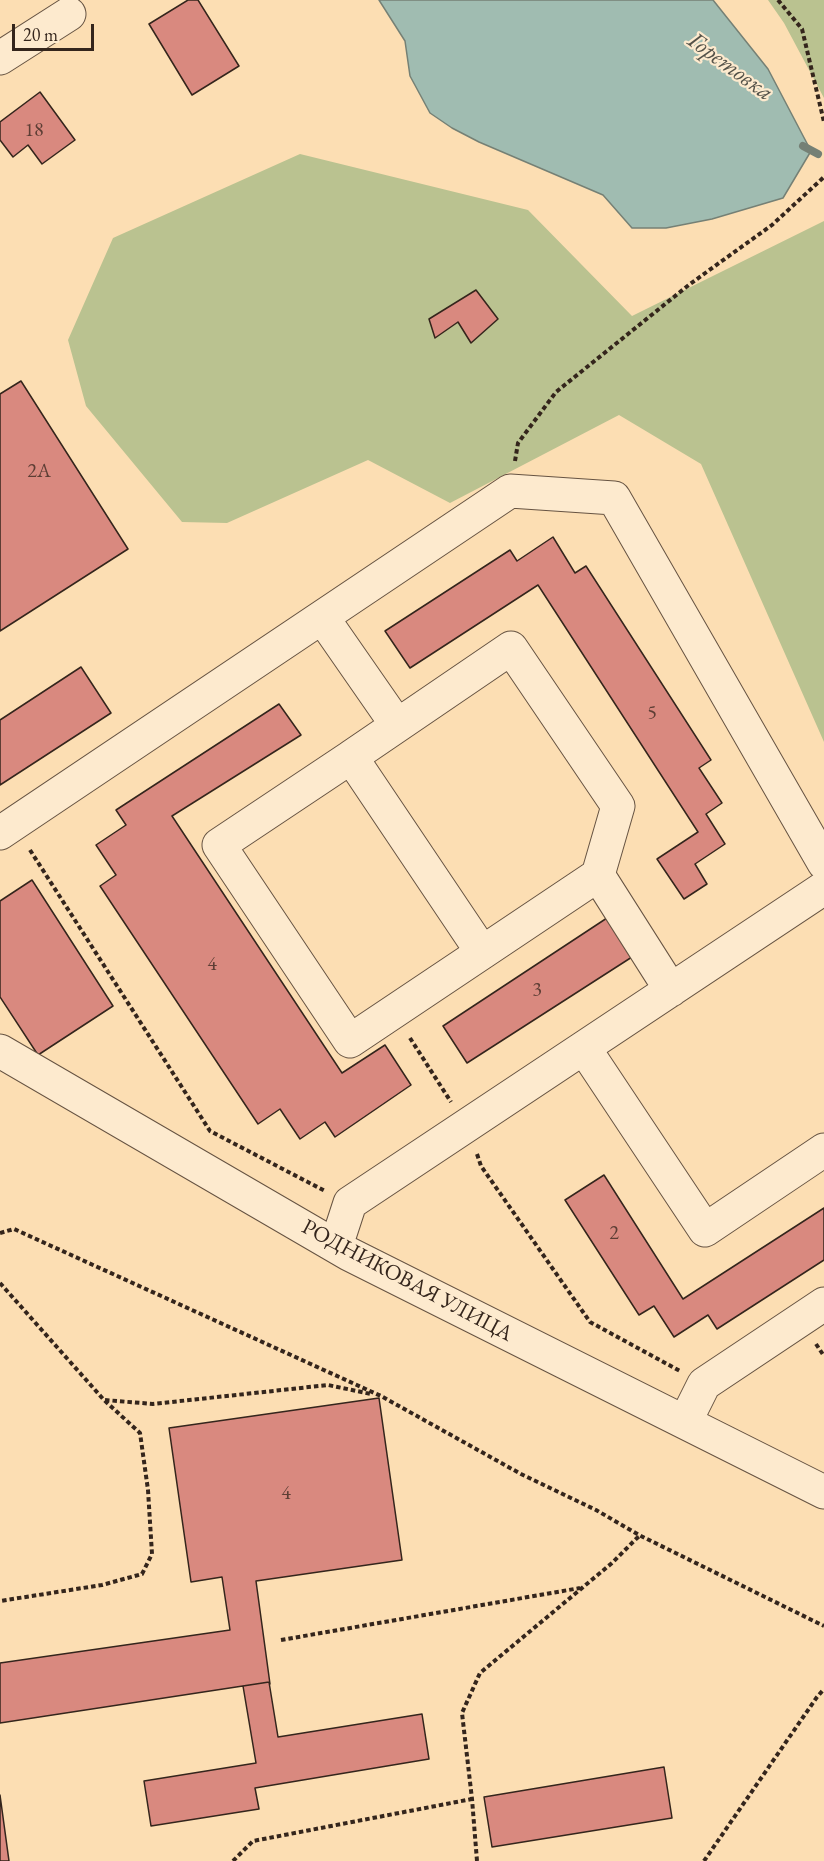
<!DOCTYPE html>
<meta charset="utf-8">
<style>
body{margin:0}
#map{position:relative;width:824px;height:1861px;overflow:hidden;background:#fcdeb3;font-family:"EB Garamond",serif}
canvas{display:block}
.scale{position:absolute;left:12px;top:24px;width:82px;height:27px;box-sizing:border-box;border:3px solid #34251c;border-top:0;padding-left:8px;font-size:18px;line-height:21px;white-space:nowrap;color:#34251c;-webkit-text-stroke:4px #fdeace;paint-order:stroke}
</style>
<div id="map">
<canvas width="824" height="1861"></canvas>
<div class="scale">20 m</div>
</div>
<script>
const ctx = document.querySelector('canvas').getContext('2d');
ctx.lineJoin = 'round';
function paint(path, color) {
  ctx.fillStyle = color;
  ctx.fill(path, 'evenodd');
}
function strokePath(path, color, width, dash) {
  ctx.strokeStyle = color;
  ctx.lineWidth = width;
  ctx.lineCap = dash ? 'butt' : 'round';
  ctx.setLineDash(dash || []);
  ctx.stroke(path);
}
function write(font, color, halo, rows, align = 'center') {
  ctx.font = font + ' "EB Garamond",serif';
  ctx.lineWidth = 4.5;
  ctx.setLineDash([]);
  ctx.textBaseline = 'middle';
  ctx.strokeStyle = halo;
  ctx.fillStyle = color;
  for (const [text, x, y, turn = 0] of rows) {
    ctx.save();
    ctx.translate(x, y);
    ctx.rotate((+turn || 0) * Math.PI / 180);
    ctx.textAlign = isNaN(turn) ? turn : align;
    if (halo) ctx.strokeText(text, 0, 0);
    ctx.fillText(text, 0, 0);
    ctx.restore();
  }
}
paint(new Path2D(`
 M768 0H824V98L784 23Z
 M300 154 528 210 632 316 824 221V742L701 464 619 415 450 503 368 460 227 523 182 522 86 406 68 340 113 238Z`), '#bac290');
const water = new Path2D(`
 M379 0H713L768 69 811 151 783 198 712 219 666 228H632L603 195 479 142 452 128 430 113 410 76 405 41Z`);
paint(water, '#a0bcb1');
strokePath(water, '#758075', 1.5);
strokePath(new Path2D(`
 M803 146 818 154`), '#758075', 8);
const building = new Path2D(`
 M188 0H198L239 66 192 95 149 24Z
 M40 92 75 140 42 164 28 145 13 157 0 140V122Z
 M476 290 498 319 471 343 458 322 435 338 429 319Z
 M21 381 128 549 0 631V394Z
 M553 537 575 573 586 566 711 760 699 768 722 803 706 814 725 844 695 864 707 884 684 899 657 859 698 832 538 585 410 668 385 631 510 550 517 561Z
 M81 667 111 713 0 785V720Z
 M279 704 301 735 172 816 342 1073 385 1045 411 1085 335 1137 325 1122 300 1139 280 1109 258 1124 100 886 116 875 96 845 126 825 116 810Z
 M32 880 113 1006 38 1055 0 997V901Z
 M607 918 632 957 467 1063 443 1026Z
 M604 1175 683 1299 824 1208V1260L717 1329 708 1315 674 1337 654 1306 639 1315 565 1200Z
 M379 1398 402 1560 256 1581 270 1684 269 1682 0 1723V1663L230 1630 222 1577 191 1582 169 1428Z
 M269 1682 278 1737 422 1714 429 1759 255 1788 259 1809 151 1826 144 1781 256 1763 243 1686Z
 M664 1767 672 1818 492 1847 484 1797Z
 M0 1795 9 1861H0Z`);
paint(building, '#d9897f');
strokePath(building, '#34251c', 1.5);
const minor = new Path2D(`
 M0 58 69 14
 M322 617 397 725
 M351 757 219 845 350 1041 598 875 618 806 511 648 351 757 482 952
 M0 833 510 491 614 498 824 863
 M598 875 671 990
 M584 1048 705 1230 824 1150
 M0 1051 349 1254 824 1492
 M336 1246 350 1203 824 888
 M685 1422 704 1384 824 1304`);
strokePath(minor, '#665342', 35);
strokePath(new Path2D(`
 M778 0 802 29 824 122
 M515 461 518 443 556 392 690 284 772 225 824 177
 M30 850 210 1131 325 1191
 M410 1038 451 1102
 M477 1154 481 1166 590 1322 680 1371
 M0 1233 14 1229 381 1396 521 1474 596 1510 641 1536 824 1626
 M0 1283 104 1400 140 1433 148 1490 152 1554 142 1574 102 1585 0 1601
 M816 1344 824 1356
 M105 1400 153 1404 328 1385 371 1394
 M281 1640 580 1588
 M233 1861 253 1841 472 1799
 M477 1861 472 1799 462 1713 480 1673 612 1563 637 1538 641 1536
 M704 1861 817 1697 824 1689`), '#34251c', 4, [4.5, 3]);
strokePath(minor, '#fdeace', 33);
write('20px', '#5d3e35', null, [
 ["18",34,131],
 ["2А",39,472],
 ["5",652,714],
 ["4",212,965],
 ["3",537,991],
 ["2",614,1234],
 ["4",286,1494]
]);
write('22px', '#34251c', '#fdeace', [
 ["РОДНИКОВАЯ УЛИЦА",407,1281,28]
]);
write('italic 24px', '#545249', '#fdeace', [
 ["Горетовка",730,67,36]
]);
</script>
